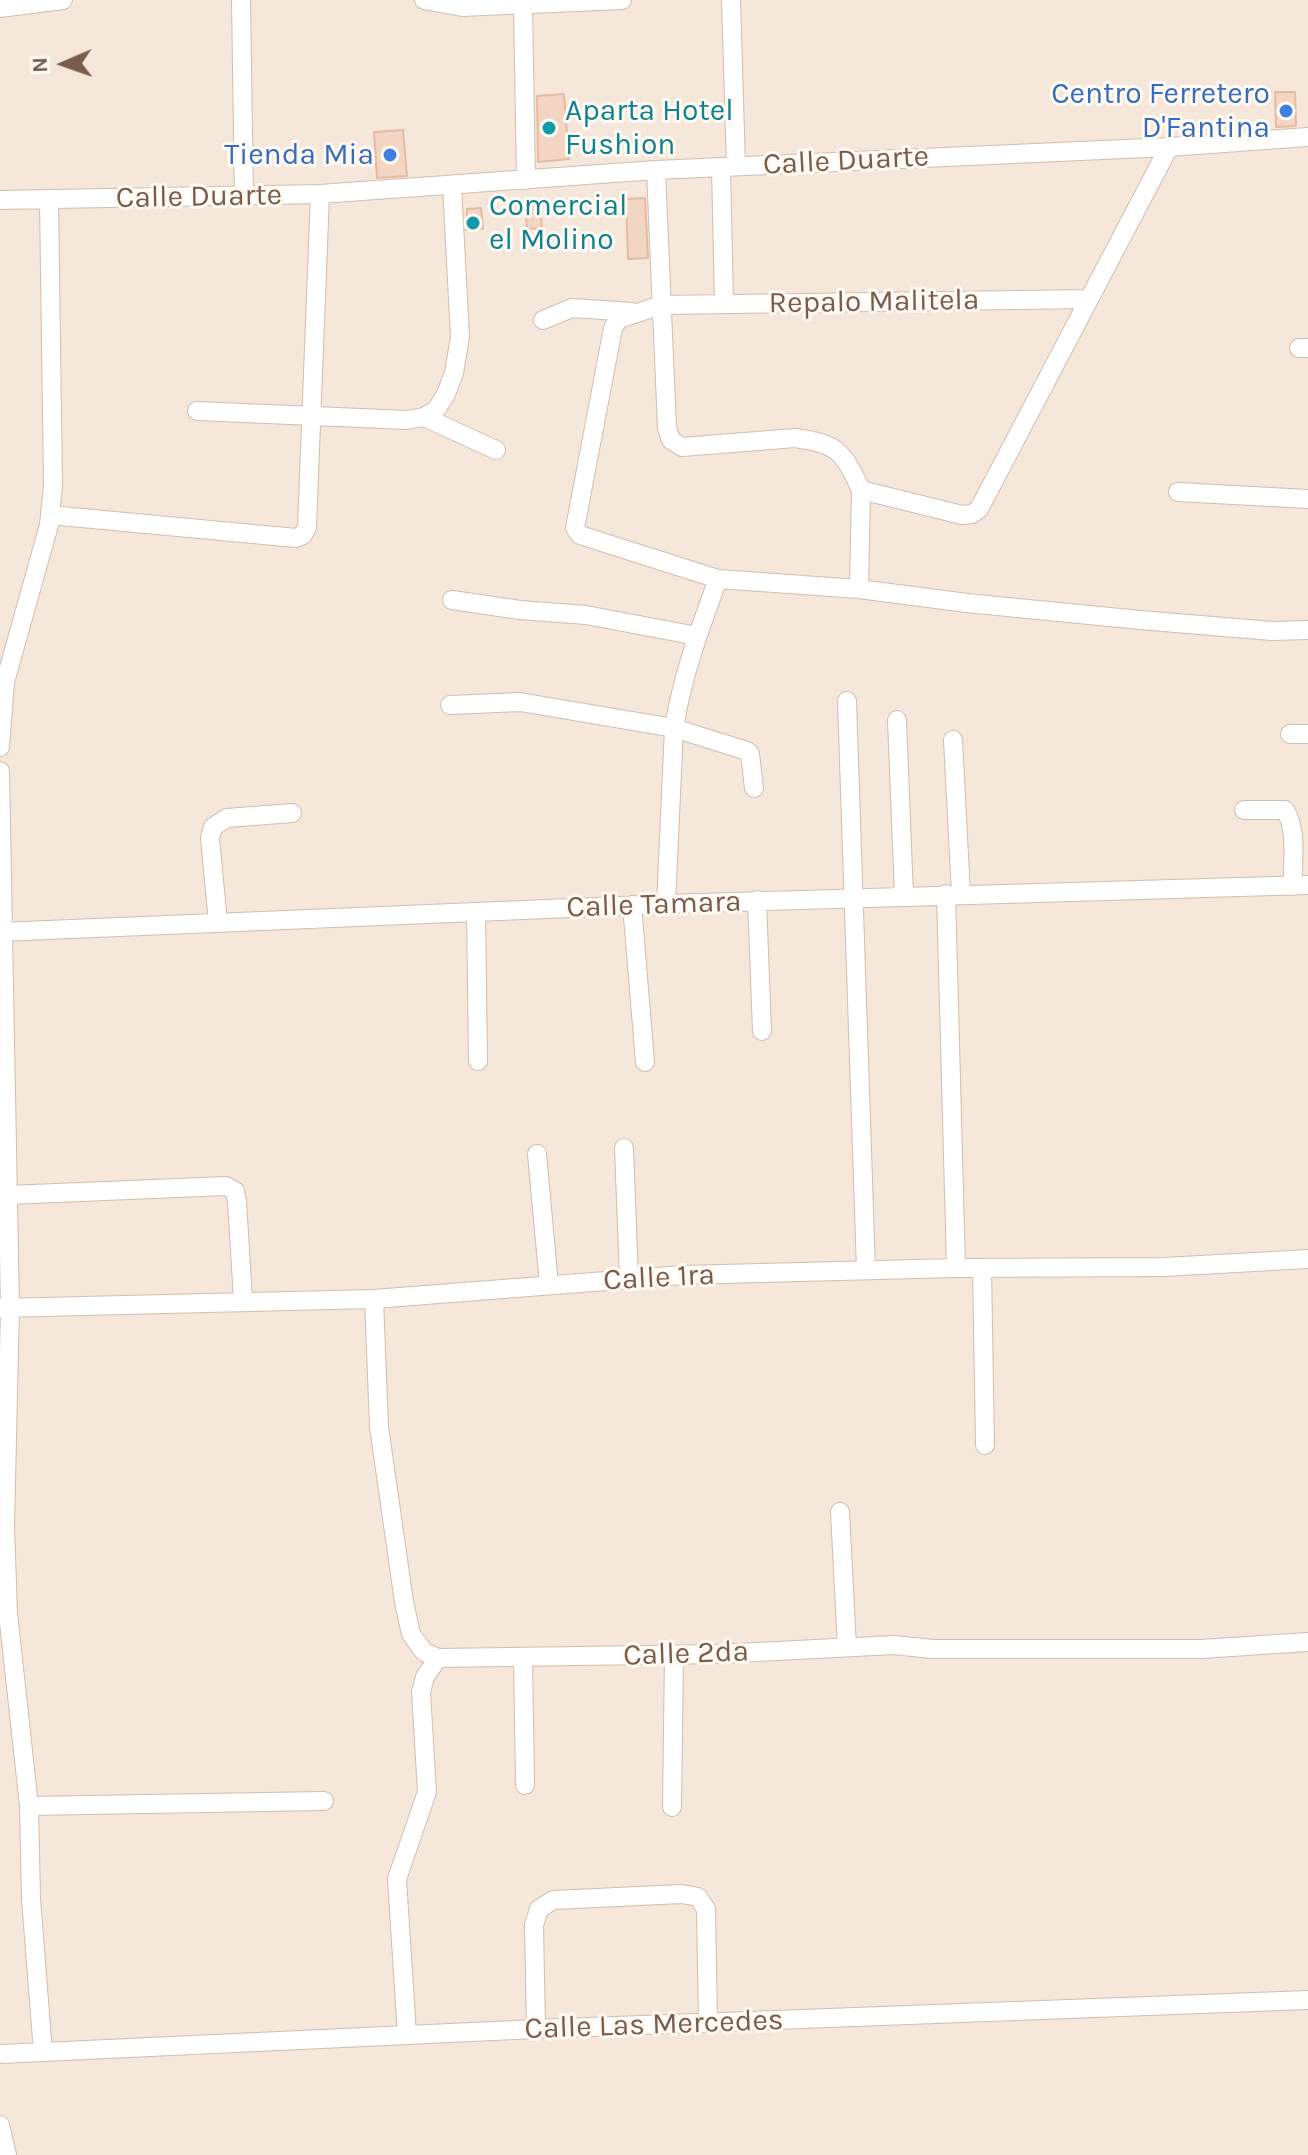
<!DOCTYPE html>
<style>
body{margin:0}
#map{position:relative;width:1308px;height:2155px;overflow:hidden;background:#fdf6ec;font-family:Karla,sans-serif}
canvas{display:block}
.north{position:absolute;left:24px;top:24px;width:80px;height:80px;-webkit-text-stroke:6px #fffaf3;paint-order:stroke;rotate:268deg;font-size:22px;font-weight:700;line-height:32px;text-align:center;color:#7a5c4d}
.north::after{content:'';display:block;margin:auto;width:28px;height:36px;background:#7a5c4d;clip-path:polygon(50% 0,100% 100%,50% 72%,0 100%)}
</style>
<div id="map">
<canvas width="1308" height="2155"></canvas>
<div class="north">N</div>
</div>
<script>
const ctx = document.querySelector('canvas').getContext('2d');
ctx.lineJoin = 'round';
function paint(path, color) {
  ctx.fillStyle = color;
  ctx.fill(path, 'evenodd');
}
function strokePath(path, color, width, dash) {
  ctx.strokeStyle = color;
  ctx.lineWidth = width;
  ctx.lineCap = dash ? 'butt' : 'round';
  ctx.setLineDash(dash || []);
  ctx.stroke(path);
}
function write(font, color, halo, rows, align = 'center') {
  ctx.font = font + ' Karla,sans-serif';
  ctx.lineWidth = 6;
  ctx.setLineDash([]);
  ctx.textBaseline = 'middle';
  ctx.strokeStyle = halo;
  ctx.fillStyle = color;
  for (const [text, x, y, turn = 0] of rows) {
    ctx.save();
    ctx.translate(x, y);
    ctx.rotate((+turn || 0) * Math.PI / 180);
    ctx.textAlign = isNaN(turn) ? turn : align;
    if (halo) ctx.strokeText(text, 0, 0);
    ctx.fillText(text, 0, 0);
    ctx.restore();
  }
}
paint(new Path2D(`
 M0 0H1308V2155H0Z`), '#f5e8da');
const building = new Path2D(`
 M1275 92H1295L1296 126 1276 127Z
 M564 94 569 159 538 162 537 96Z
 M403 130 407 176 377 178 374 132Z
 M645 198 648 258 628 259 626 199Z
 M540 202 542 228 527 229 525 204Z
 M481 208 483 229 466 230 467 209Z`);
paint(building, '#f3d5c3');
strokePath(building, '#e6bba3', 2);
const minor = new Path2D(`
 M241 0 244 197
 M424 0 462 7 622 0
 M731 0 736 166
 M523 6 526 180
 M0 8 63 0
 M721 167 724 304
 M656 170 667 428 671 440 682 447 795 438C838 444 843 451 861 490L962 515 972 514 979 509 1169 147
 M0 200 320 194 656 170 1169 147 1308 137
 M1088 299 661 305 619 319 613 328 575 528 580 535 718 579 859 589 967 603 1140 620 1272 631 1308 630
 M543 320 572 308 632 312
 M1299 348H1308
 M197 411 407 420 424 417 436 410 446 394 454 373 460 337 452 186
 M424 417 496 450
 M1178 492 1308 499
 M50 515 296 538 303 535 307 527 320 194
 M859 589 861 490
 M452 600 520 610 586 615 697 636
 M847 701 866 1270
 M450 705 520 702 674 728 747 751 750 754 754 788
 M897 720 904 896
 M1290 734H1308
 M953 740 961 894
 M0 747 5 682 49 525 53 485 49 199
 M0 771 10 1308 5 1525 8 1613 29 1806 31 1899 43 2052
 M1244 810H1285C1298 830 1292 863 1293 886
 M946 894 956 1268
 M757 900 762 1031
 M666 904 674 728C682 677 700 628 718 579
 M632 905 645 1062
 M476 912 478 1061
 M218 923 210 838 213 827 227 818 292 813
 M0 932 666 904 1308 885
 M624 1148 629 1279
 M537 1154 549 1285
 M8 1195 226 1186 235 1191 237 1201 243 1300
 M982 1268 985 1445
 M374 1299 379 1427 404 1602 411 1634 424 1652 438 1658 718 1654 894 1645 932 1649H1201L1308 1642
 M0 1308 374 1299 683 1275 956 1268 1164 1267 1308 1259
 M840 1512 847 1647
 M523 1657 525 1785
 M29 1806 324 1801
 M672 1807 674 1654
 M536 2029 534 1925 539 1909 553 1900 682 1894 698 1897 706 1909 708 2023
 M407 2035 397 1879 427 1792 421 1692 425 1677 438 1658
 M0 2054 536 2029 1308 2000
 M0 2125 7 2155`);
strokePath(minor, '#d1beb0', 20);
strokePath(minor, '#fff', 18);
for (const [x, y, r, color] of [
 [1286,111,8,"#3f7fe0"],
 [549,128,8,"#0f9aa8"],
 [390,155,8,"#3f7fe0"],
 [473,223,8,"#0f9aa8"]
]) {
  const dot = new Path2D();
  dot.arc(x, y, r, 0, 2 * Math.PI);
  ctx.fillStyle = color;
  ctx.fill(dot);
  strokePath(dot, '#fffaf3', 3);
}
write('30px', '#366cbe', '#fffaf3', [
 ["Centro Ferretero",1270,94],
 ["D'Fantina",1270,128],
 ["Tienda Mia",374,155]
], 'right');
write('30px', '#0d838f', '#fffaf3', [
 ["Aparta Hotel",565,111],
 ["Fushion",565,145],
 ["Comercial",489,206],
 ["el Molino",489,240]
], 'left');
write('30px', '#7a5c4d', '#fffaf3', [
 ["Calle Duarte",846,161,-3],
 ["Calle Duarte",199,197,-1],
 ["Repalo Malitela",874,302,-1],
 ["Calle Tamara",654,905,-2],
 ["Calle 1ra",659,1278,-3],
 ["Calle 2da",686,1654,-2],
 ["Calle Las Mercedes",654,2025,-2]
]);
</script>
